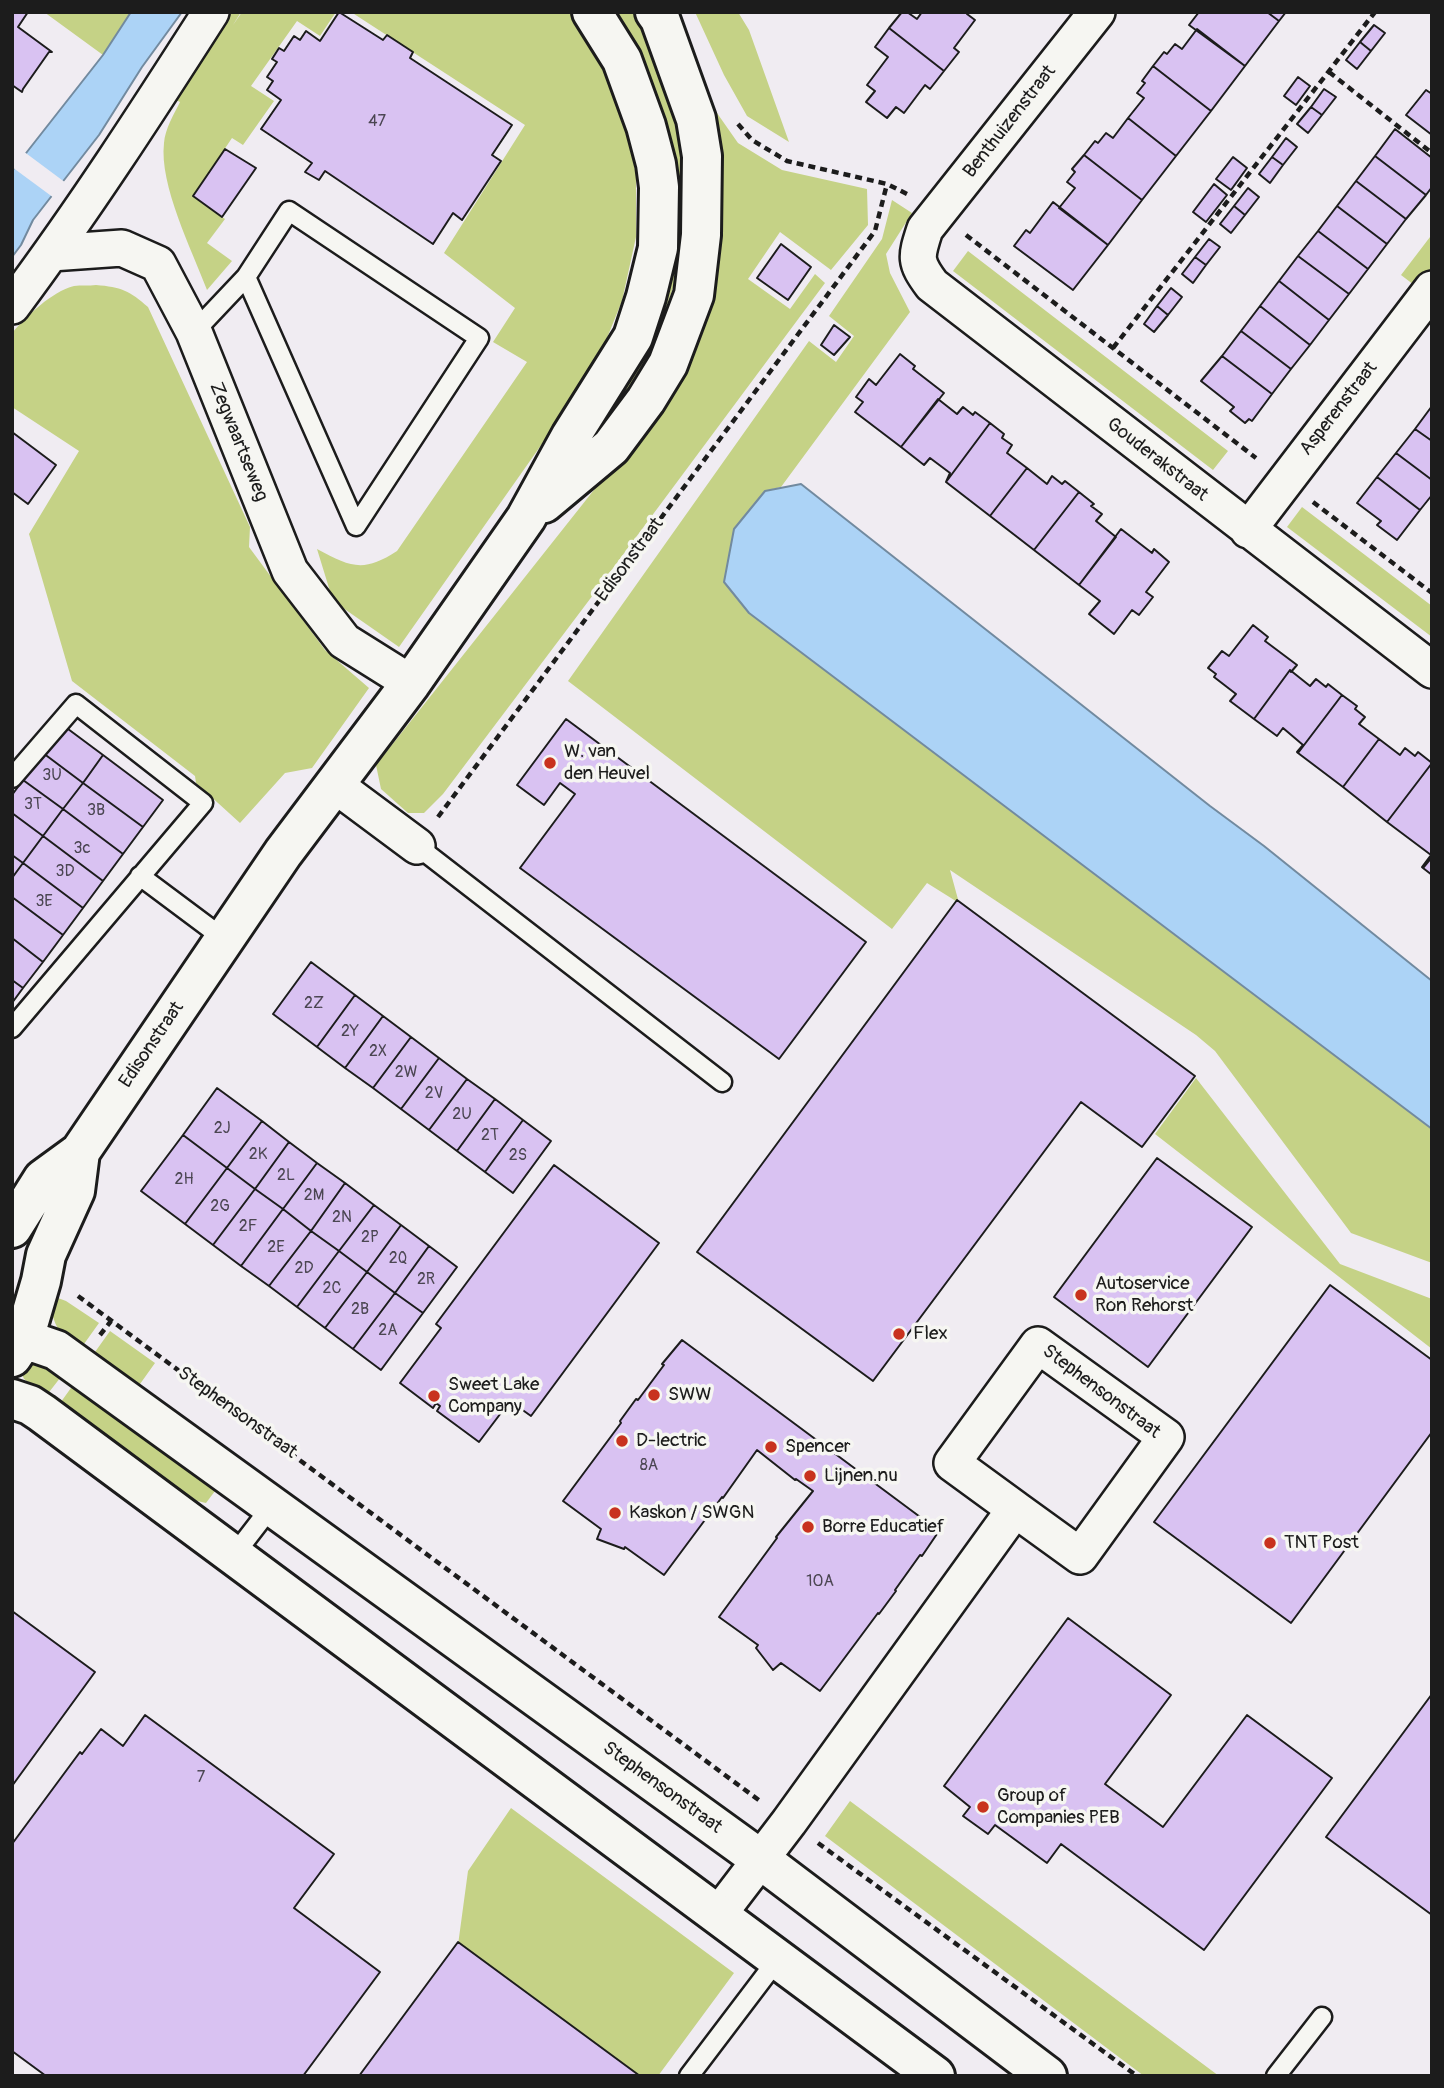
<!DOCTYPE html>
<style>
body{margin:0}
#map{position:relative;width:1444px;height:2088px;overflow:hidden;background:#f0ecf2;font-family:Pangolin,sans-serif}
canvas{display:block}
.frame{position:absolute;inset:0;border:14px solid #1c1c1c;pointer-events:none}
</style>
<div id="map">
<canvas width="1444" height="2088"></canvas>
<div class="frame"></div>
</div>
<script>
const ctx = document.querySelector('canvas').getContext('2d');
ctx.lineJoin = 'round';
function paint(path, color) {
  ctx.fillStyle = color;
  ctx.fill(path, 'evenodd');
}
function strokePath(path, color, width, dash) {
  ctx.strokeStyle = color;
  ctx.lineWidth = width;
  ctx.lineCap = dash ? 'butt' : 'round';
  ctx.setLineDash(dash || []);
  ctx.stroke(path);
}
function write(font, color, halo, rows, align = 'center') {
  ctx.font = font + ' Pangolin,sans-serif';
  ctx.lineWidth = 7;
  ctx.setLineDash([]);
  ctx.textBaseline = 'middle';
  ctx.strokeStyle = halo;
  ctx.fillStyle = color;
  for (const [text, x, y, turn = 0] of rows) {
    ctx.save();
    ctx.translate(x, y);
    ctx.rotate((+turn || 0) * Math.PI / 180);
    ctx.textAlign = isNaN(turn) ? turn : align;
    if (halo) ctx.strokeText(text, 0, 0);
    ctx.fillText(text, 0, 0);
    ctx.restore();
  }
}
paint(new Path2D(`
 M44 12H131L103 55Z
 M227 12H241L233 25 242 12H336L320 36 297 21 251 86 274 101 243 145 232 138 193 196 225 219 207 243 232 261 207 290C192 250 159 185 164 143 165 129 174 114 180 102L172 98Z
 M351 12H573L596 43 622 103 636 175V237L622 301 594 370 399 647 333 601 317 549C351 567 363 573 397 551L527 362 493 342 515 308 444 253 525 125Z
 M608 12H638L673 102 686 173 679 270 652 350 605 427 561 476 666 259Z
 M695 12H738L749 30 789 142 747 116 724 75Z
 M703 93 738 143 782 170 867 189 868 225 831 270 780 232 748 279 790 309 815 274 825 283 593 595 443 794 424 813H408L381 789 376 765 624 452 674 374Z
 M892 200 912 213 886 254 890 273 910 312 781 487 765 491 724 582 749 613 1432 1129V1263L1351 1233 1215 1051 1196 1035 950 870 959 903 927 883 892 929 568 681 809 341 836 362 854 336 829 316 882 239Z
 M1430 237 1432 239V270L1418 288 1401 275Z
 M968 251 1228 451 1213 470 953 271Z
 M96 285C121 287 130 291 148 307L250 527 249 547 325 650 369 688 312 768 285 773 240 823 196 783 195 776 72 681 29 534 79 451 12 407V333C27 316 51 292 74 286 81 285 89 286 96 285Z
 M1302 507 1432 606V637L1287 527Z
 M1196 1078 1340 1264 1432 1299V1349L1155 1134Z
 M50 1295 66 1301 99 1323 79 1351C58 1334 51 1322 50 1295Z
 M110 1331 155 1363 135 1391 90 1359Z
 M26 1356 64 1373 46 1396 24 1379 19 1367Z
 M76 1381 218 1487 206 1503 180 1497 58 1406Z
 M850 1801 1219 2076H1144L825 1836Z
 M511 1808 734 1973 658 2076H635L458 1945 468 1871Z`), '#c5d286');
const water = new Path2D(`
 M131 12H182L142 67 99 135 33 220 21 245 12 257V171L103 55Z
 M801 484 1210 806 1264 846 1432 981V1129L749 613 724 582 734 529 765 491Z`);
paint(water, '#acd3f6');
strokePath(water, '#728a9f', 2);
paint(new Path2D(`
 M23 151 66 183 54 198 12 167Z`), '#f0ecf2');
const building = new Path2D(`
 M12 12H28L18 27 52 52H49L23 89 22 92 12 85Z
 M339 12 383 40 387 35 413 52 410 58 512 125 492 155 501 161 462 220 453 213 433 244 325 171 319 180 305 172 312 163 261 129 281 100 267 90 273 81 267 77 277 62 272 59 279 48 284 51 294 36 300 40 306 31 320 41Z
 M902 12H907L917 19 922 12H969L967 14 975 20 954 48 959 52 944 71 889 28Z
 M1199 12H1267L1279 21 1245 66 1189 25Z
 M1267 12H1286L1279 21Z
 M1374 25 1385 33 1371 51 1360 42Z
 M889 28 944 71 930 89 925 85 904 113 896 107 887 118 866 102 875 91 867 85 888 57 875 47Z
 M1197 29 1245 66 1211 111 1153 66 1164 52 1167 54 1175 44 1182 49Z
 M1360 42 1371 51 1357 69 1346 60Z
 M1153 66 1211 111 1176 156 1128 118 1144 98 1137 93 1145 83 1142 81Z
 M1298 77 1310 86 1296 105 1284 96Z
 M1324 89 1336 97 1322 115 1311 107Z
 M1426 90 1432 94V135L1406 115Z
 M1311 107 1322 115 1308 133 1297 124Z
 M1128 118 1176 156 1142 200 1084 155 1095 141 1098 143 1106 133 1113 138Z
 M1395 129 1432 158V187L1426 195 1375 156Z
 M1286 138 1297 147 1283 165 1272 157Z
 M225 149 256 168 222 217 193 196Z
 M1084 155 1142 200 1108 245 1059 208 1075 188 1067 182 1075 172 1072 169Z
 M1375 156 1426 195 1406 219 1356 181Z
 M1233 157 1247 168 1231 190 1216 179Z
 M1272 157 1283 165 1270 183 1259 174Z
 M1356 181 1406 219 1387 244 1337 206Z
 M1214 184 1227 195 1206 222 1193 212Z
 M1248 188 1259 197 1245 215 1234 206Z
 M1053 202 1108 245 1073 290 1014 246 1026 230 1030 233Z
 M1234 206 1245 215 1231 233 1220 224Z
 M1337 206 1387 244 1368 269 1318 231Z
 M1318 231 1368 269 1349 294 1298 256Z
 M1209 239 1220 247 1206 265 1195 257Z
 M781 244 811 267 788 300 757 278Z
 M1298 256 1349 294 1329 320 1279 281Z
 M1195 257 1206 265 1193 283 1182 274Z
 M1279 281 1329 320 1310 345 1260 306Z
 M1171 288 1182 297 1168 315 1157 306Z
 M1157 306 1168 315 1154 332 1144 324Z
 M1260 306 1310 345 1291 369 1241 331Z
 M834 325 850 337 834 355 821 345Z
 M1241 331 1291 369 1272 394 1222 356Z
 M900 354 915 366 913 369 944 393 901 447 855 412 863 402 856 397 869 379 876 385Z
 M1222 356 1272 394 1252 421 1249 419 1245 423 1230 411 1234 407 1201 381Z
 M938 399 957 414 963 407 973 415 975 412 990 423 946 482 950 473 930 458 924 465 901 447Z
 M1432 406V441L1415 429Z
 M990 423 1004 434 1002 438 1012 445 1007 453 1027 468 990 516 946 482Z
 M1415 429 1432 441V480L1396 453Z
 M12 432 56 465 28 504 12 492Z
 M1396 453 1432 480V495L1420 510 1377 477Z
 M1027 468 1047 484 1052 476 1062 484 1065 481 1079 492 1034 550 990 516Z
 M1377 477 1420 510 1397 540 1377 525 1381 521 1357 503Z
 M1079 492 1094 504 1091 506 1102 514 1096 521 1116 537 1079 585 1034 550Z
 M1121 529 1152 553 1154 549 1169 562 1146 592 1153 597 1139 615 1132 610 1114 634 1089 614 1100 601 1079 585Z
 M1253 625 1268 637 1265 641 1297 665 1291 672 1290 670 1254 719 1230 701 1236 694 1214 677 1216 674 1208 668 1222 651 1229 656Z
 M1290 670 1310 686 1316 679 1326 687 1328 684 1342 695 1298 753 1297 752 1303 745 1283 728 1277 736 1254 719Z
 M1342 695 1357 706 1355 709 1365 717 1359 724 1379 739 1343 787 1298 753Z
 M566 719 866 942 779 1059 520 868 575 794 560 783 544 805 517 785Z
 M64 726 103 755 83 783 43 753Z
 M1379 739 1400 755 1405 748 1415 756 1418 752 1432 763 1387 822 1343 787Z
 M43 753 83 783 63 809 23 780Z
 M103 755 163 800 143 827 83 783Z
 M1432 763V857L1423 868 1422 867 1431 855 1387 822Z
 M23 780 63 809 43 836 12 813V795Z
 M83 783 143 827 123 854 63 809Z
 M63 809 123 854 103 881 43 836Z
 M12 813 43 836 23 863 12 855Z
 M43 836 103 881 83 908 23 863Z
 M12 855 23 863 12 878Z
 M1432 857V875L1423 868Z
 M23 863 83 908 63 935 12 897V878Z
 M12 897 63 935 43 962 12 938Z
 M957 900 1195 1076 1142 1147 1081 1102 873 1381 697 1252Z
 M12 938 43 962 23 988 12 980Z
 M311 962 355 995 317 1047 273 1014Z
 M12 980 23 988 12 1003Z
 M355 995 383 1016 345 1068 317 1047Z
 M383 1016 411 1037 373 1088 345 1068Z
 M411 1037 439 1058 401 1109 373 1088Z
 M439 1058 467 1079 429 1130 401 1109Z
 M467 1079 495 1099 457 1151 429 1130Z
 M217 1088 262 1121 227 1168 183 1135Z
 M495 1099 523 1120 485 1172 457 1151Z
 M523 1120 551 1141 513 1193 485 1172Z
 M262 1121 289 1142 255 1189 227 1168Z
 M183 1135 227 1168 185 1224 141 1191Z
 M289 1142 317 1163 283 1209 255 1189Z
 M1157 1158 1252 1227 1148 1367 1054 1297Z
 M317 1163 345 1183 311 1231 283 1209Z
 M554 1165 659 1243 531 1416 510 1401 479 1442 437 1411 440 1406 436 1403 433 1408 400 1383 441 1328 436 1324Z
 M227 1168 255 1189 213 1245 185 1224Z
 M345 1183 374 1205 339 1251 311 1231Z
 M255 1189 283 1209 241 1266 213 1245Z
 M374 1205 401 1225 367 1272 339 1251Z
 M283 1209 311 1231 269 1286 241 1266Z
 M401 1225 429 1246 395 1293 367 1272Z
 M311 1231 339 1251 297 1307 269 1286Z
 M429 1246 457 1267 423 1313 395 1293Z
 M339 1251 367 1272 325 1328 297 1307Z
 M367 1272 395 1293 353 1349 325 1328Z
 M1330 1285 1432 1360V1432L1291 1623 1154 1522Z
 M395 1293 423 1313 381 1370 353 1349Z
 M682 1340 939 1531 922 1556 920 1555 895 1590 896 1591 879 1614 878 1613 820 1691 781 1663 773 1670 756 1648 758 1645 719 1617 777 1538 776 1537 813 1491 796 1479 795 1480 757 1450 723 1498 722 1497 664 1575 625 1547 624 1549 597 1539 601 1529 563 1501 621 1423 620 1421 636 1399 638 1400 664 1365 662 1364Z
 M12 1611 95 1672 12 1786Z
 M1068 1618 1171 1695 1105 1784 1163 1827 1247 1715 1332 1778 1204 1950 1061 1844 1047 1863 995 1825 988 1834 963 1816 970 1807 944 1786Z
 M1432 1694V1915L1326 1837Z
 M145 1715 334 1854 294 1908 380 1972 303 2076H46L12 2051V1844L80 1752 82 1754 101 1729 123 1746Z
 M458 1942 640 2076H359Z`);
paint(building, '#d9c2f2');
strokePath(building, '#1c1c1c', 2);
const lane = new Path2D(`
 M194 332 246 277 289 211 479 338 356 526 246 277
 M12 778 76 704 203 803 12 1028
 M417 846 722 1082
 M140 876 223 938
 M234 1555 271 1507
 M689 2076 777 1960
 M1276 2076 1322 2017`);
const street = new Path2D(`
 M1097 12 925 229C916 257 914 261 932 285L1432 670
 M51 253 122 248 158 264 194 332 290 571 344 641 411 683
 M12 306C83 211 147 112 211 12
 M1248 530 1432 289
 M335 785 417 846
 M718 1915 789 1822 1015 1509 1080 1556 1166 1437 1038 1345 952 1463 1015 1509`);
const secondary = new Path2D(`
 M544 503 611 447 646 400 668 364 694 295 701 235 702 156 696 119 660 19 655 12
 M12 1228 43 1179 80 1152 283 853 411 683 526 518 571 436 633 337 646 297 658 248 659 187 656 164 646 126 622 60 592 12
 M12 1338 24 1339 56 1350 760 1859 1047 2076
 M12 1357 24 1339 41 1281 46 1255 75 1191 80 1152
 M12 1399 30 1405 42 1413 935 2076`);
strokePath(lane, '#1c1c1c', 23);
strokePath(street, '#1c1c1c', 40);
strokePath(secondary, '#1c1c1c', 44);
strokePath(new Path2D(`
 M1329 72 1432 153
 M738 124 752 140 787 161 887 184 907 194
 M966 235 1256 458
 M1113 348 1375 12
 M1313 502 1432 593
 M438 817 875 231 887 184
 M78 1296 760 1801
 M100 1335 111 1321
 M818 1843 1137 2076`), '#1c1c1c', 4.5, [7, 5]);
strokePath(lane, '#f6f6f2', 18);
strokePath(street, '#f6f6f2', 35);
strokePath(secondary, '#f6f6f2', 38);
for (const [x, y, r, color] of [
 [550,763,7,"#c8321e"],
 [1081,1295,7,"#c8321e"],
 [899,1334,7,"#c8321e"],
 [654,1395,7,"#c8321e"],
 [434,1396,7,"#c8321e"],
 [622,1441,7,"#c8321e"],
 [771,1447,7,"#c8321e"],
 [810,1476,7,"#c8321e"],
 [615,1513,7,"#c8321e"],
 [808,1527,7,"#c8321e"],
 [1270,1543,7,"#c8321e"],
 [983,1807,7,"#c8321e"]
]) {
  const dot = new Path2D();
  dot.arc(x, y, r, 0, 2 * Math.PI);
  ctx.fillStyle = color;
  ctx.fill(dot);
  strokePath(dot, '#f6f6f2', 2.5);
}
write('16px', '#4b4652', null, [
 ["47",377,122],
 ["3U",52,776],
 ["3T",33,805],
 ["3B",96,811],
 ["3c",82,849],
 ["3D",65,872],
 ["3E",44,902],
 ["2Z",314,1004],
 ["2Y",350,1032],
 ["2X",378,1052],
 ["2W",406,1073],
 ["2V",434,1094],
 ["2U",462,1115],
 ["2J",222,1129],
 ["2T",490,1136],
 ["2K",258,1155],
 ["2S",518,1156],
 ["2L",286,1176],
 ["2H",184,1180],
 ["2M",314,1196],
 ["2G",220,1207],
 ["2N",342,1218],
 ["2F",248,1227],
 ["2P",370,1238],
 ["2E",276,1248],
 ["2Q",398,1259],
 ["2D",304,1269],
 ["2R",426,1280],
 ["2C",332,1289],
 ["2B",360,1310],
 ["2A",388,1331],
 ["8A",649,1466],
 ["10A",820,1582],
 ["7",201,1778]
]);
write('19px', '#1c1c1c', '#f6f6f2', [
 ["Benthuizenstraat",1010,122,-52],
 ["Asperenstraat",1339,409,-52],
 ["Zegwaartseweg",238,442,68],
 ["Gouderakstraat",1157,460,38],
 ["Edisonstraat",630,560,-53],
 ["Edisonstraat",152,1045,-56],
 ["Stephensonstraat",1101,1392,37],
 ["Stephensonstraat",237,1413,36],
 ["Stephensonstraat",662,1788,36]
]);
write('19px', '#1c1c1c', '#f6f6f2', [
 ["W. van",564,752],
 ["den Heuvel",564,774],
 ["Autoservice",1095,1284],
 ["Ron Rehorst",1095,1306],
 ["Flex",913,1334],
 ["Sweet Lake",448,1385],
 ["Company",448,1407],
 ["SWW",668,1395],
 ["D-lectric",636,1441],
 ["Spencer",785,1447],
 ["Lijnen.nu",824,1476],
 ["Kaskon / SWGN",629,1513],
 ["Borre Educatief",822,1527],
 ["TNT Post",1284,1543],
 ["Group of",997,1796],
 ["Companies PEB",997,1818]
], 'left');
</script>
